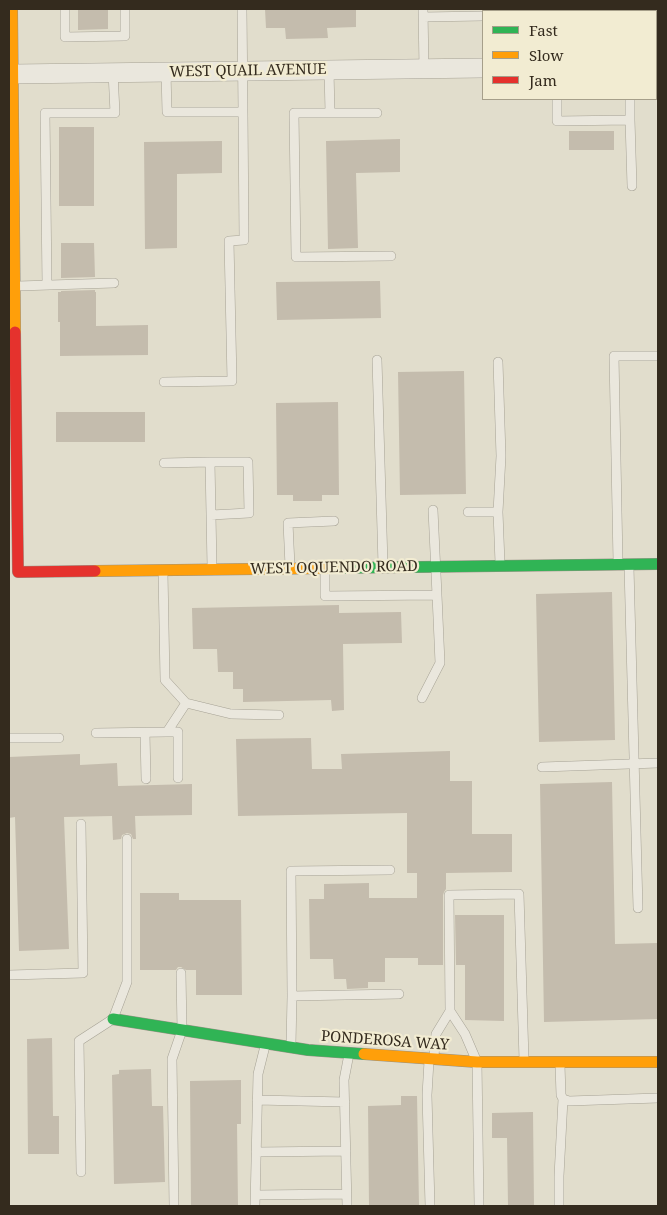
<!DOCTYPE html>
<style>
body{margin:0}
#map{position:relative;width:667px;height:1215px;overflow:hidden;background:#e1ddcc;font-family:"Noto Serif",serif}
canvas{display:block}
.frame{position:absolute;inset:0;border:10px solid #342b1e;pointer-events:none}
.legend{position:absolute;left:482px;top:10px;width:175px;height:90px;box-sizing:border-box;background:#f2ecd2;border:1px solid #a69f8a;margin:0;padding:6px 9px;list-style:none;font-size:15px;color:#342b1e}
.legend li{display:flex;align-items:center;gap:10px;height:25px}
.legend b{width:25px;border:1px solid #a69f8a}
</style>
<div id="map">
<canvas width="667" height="1215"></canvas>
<div class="frame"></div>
<ul class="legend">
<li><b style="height:6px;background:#30b455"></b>Fast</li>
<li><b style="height:6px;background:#ff9f0a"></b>Slow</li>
<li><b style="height:6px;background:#e5322d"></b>Jam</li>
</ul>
</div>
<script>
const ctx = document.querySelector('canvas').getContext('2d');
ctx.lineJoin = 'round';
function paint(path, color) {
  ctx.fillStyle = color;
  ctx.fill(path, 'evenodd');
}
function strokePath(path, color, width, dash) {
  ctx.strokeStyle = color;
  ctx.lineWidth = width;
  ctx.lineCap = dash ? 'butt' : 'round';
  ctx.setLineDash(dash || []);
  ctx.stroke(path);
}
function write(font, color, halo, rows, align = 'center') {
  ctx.font = font + ' "Noto Serif",serif';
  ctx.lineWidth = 4.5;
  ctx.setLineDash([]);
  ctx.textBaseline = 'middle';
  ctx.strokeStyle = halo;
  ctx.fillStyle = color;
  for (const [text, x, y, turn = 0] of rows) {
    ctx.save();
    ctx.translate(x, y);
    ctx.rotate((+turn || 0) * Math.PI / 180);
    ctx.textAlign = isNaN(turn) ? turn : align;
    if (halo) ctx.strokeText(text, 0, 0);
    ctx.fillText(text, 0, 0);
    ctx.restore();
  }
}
paint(new Path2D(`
 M78 9H108V29L78 30Z
 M265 9H356V27L327 28 328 38 286 39 285 28H266Z
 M59 127H94V206H59Z
 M569 131H614V150H569Z
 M400 139V172L356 173 358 248 328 249 326 141Z
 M222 141V173L177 174V248L145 249 144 142Z
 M61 243H94L95 277 61 278Z
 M380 281 381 318 277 320 276 282Z
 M95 290V292H96V326L148 325V355L60 356V322H58V292H61V291Z
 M464 371 466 494 400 495 398 372Z
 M338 402 339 495H322V501H293V495H277L276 403Z
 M56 412H145V442H56Z
 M612 592 615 740 539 742 536 594Z
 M339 605V613L401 612 402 643 343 644 344 710 332 711 331 700 243 702V689H233V672H218L217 649H193L192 608Z
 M311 738 312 769H342L341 754 450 751V781H472V834H512V872L446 873V889L444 892 443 895V965H418V958H385V982H368V988L347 989 346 979H334L333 959H310L309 899H324V884L369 883V898H417V873H407V813L238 816 236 739Z
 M80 754V765L117 763 118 786 192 784V815L135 816 136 839H133L131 834 127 833 122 835 121 839 113 840 112 816 64 817 69 949 19 951 15 817 9 818V757Z
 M612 782 615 944 658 943V1019L544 1022 540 784Z
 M140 893H179V900H241L242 995H196V970H186L181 967H178L176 970H140Z
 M455 915H504V1021L465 1020V965H456Z
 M52 1038 53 1116H59V1154H28L27 1039Z
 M151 1069 152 1106H163L165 1182 114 1184 112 1075 119 1074V1070Z
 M241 1080V1124H237L238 1206H191L190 1081Z
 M401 1096H417L419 1206H369L368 1106 401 1105Z
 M533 1112 534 1206H508L507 1138H492V1113Z`), '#c4bcad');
const lane = new Path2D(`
 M65 9V37L125 36V9
 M423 9 424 69
 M513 9V11
 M547 9V11
 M630 9V11
 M423 17 483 16
 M329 70 330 113H377
 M166 72 167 112H243L242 9
 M557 99V121L630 120V99
 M330 113H294L296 257 391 256
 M630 120 632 186
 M47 285 45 113H115L113 72
 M18 286 114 283
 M377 360 383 565
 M164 382 232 381 229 241 244 240 243 112
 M164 463 210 462
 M468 512H498L500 563
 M498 512 501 456 498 362
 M211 515 249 513 248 462H210L212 567
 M618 562 614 356H658
 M290 566 288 523 334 521
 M629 567 638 908
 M325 571V596L437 595 433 510
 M163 572 165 680 186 703 231 714 279 715
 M422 698 440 663 437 595
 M167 732H178V778
 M96 733 167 732 186 703
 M145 733 146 779
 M9 738H59
 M542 767 658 763
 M9 975 83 973 81 824
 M292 996 399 994
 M450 1011 465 1034 477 1062 479 1206
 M291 1045 292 996 291 871 390 870
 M434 1056 436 1034 450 1011 449 895 519 894 524 1060
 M429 1061 427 1095 430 1206
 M560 1065 561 1095 563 1099 569 1101 658 1098
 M257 1100 345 1102
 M256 1152 346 1151
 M81 1172 79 1041 113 1019 127 982V839
 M256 1195 346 1194
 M174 1206 172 1059 182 1030 181 973
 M255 1206 258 1074 265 1046
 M347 1206 344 1080 349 1054
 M559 1206V1176L563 1099`);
const street = new Path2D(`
 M656 66H658
 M13 74 483 68`);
const fast = new Path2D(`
 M336 568 658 564
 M113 1019 308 1050 364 1054`);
const slow = new Path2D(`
 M12 9 15 332
 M95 571 336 568
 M364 1054 477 1062H658`);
const jam = new Path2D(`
 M15 332 18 572 95 571`);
strokePath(lane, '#a6a295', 10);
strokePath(street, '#a6a295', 20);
strokePath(fast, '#969184', 12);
strokePath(slow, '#969184', 12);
strokePath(jam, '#969184', 12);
strokePath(lane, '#eae7dd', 9);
strokePath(street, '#eae7dd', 19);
strokePath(fast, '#30b455', 11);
strokePath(slow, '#ff9f0a', 11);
strokePath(jam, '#e5322d', 11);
write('15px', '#342b1e', '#f2ecd2', [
 ["WEST QUAIL AVENUE",248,71,-1],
 ["WEST OQUENDO ROAD",334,568,-1],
 ["PONDEROSA WAY",385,1041,4]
]);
</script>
